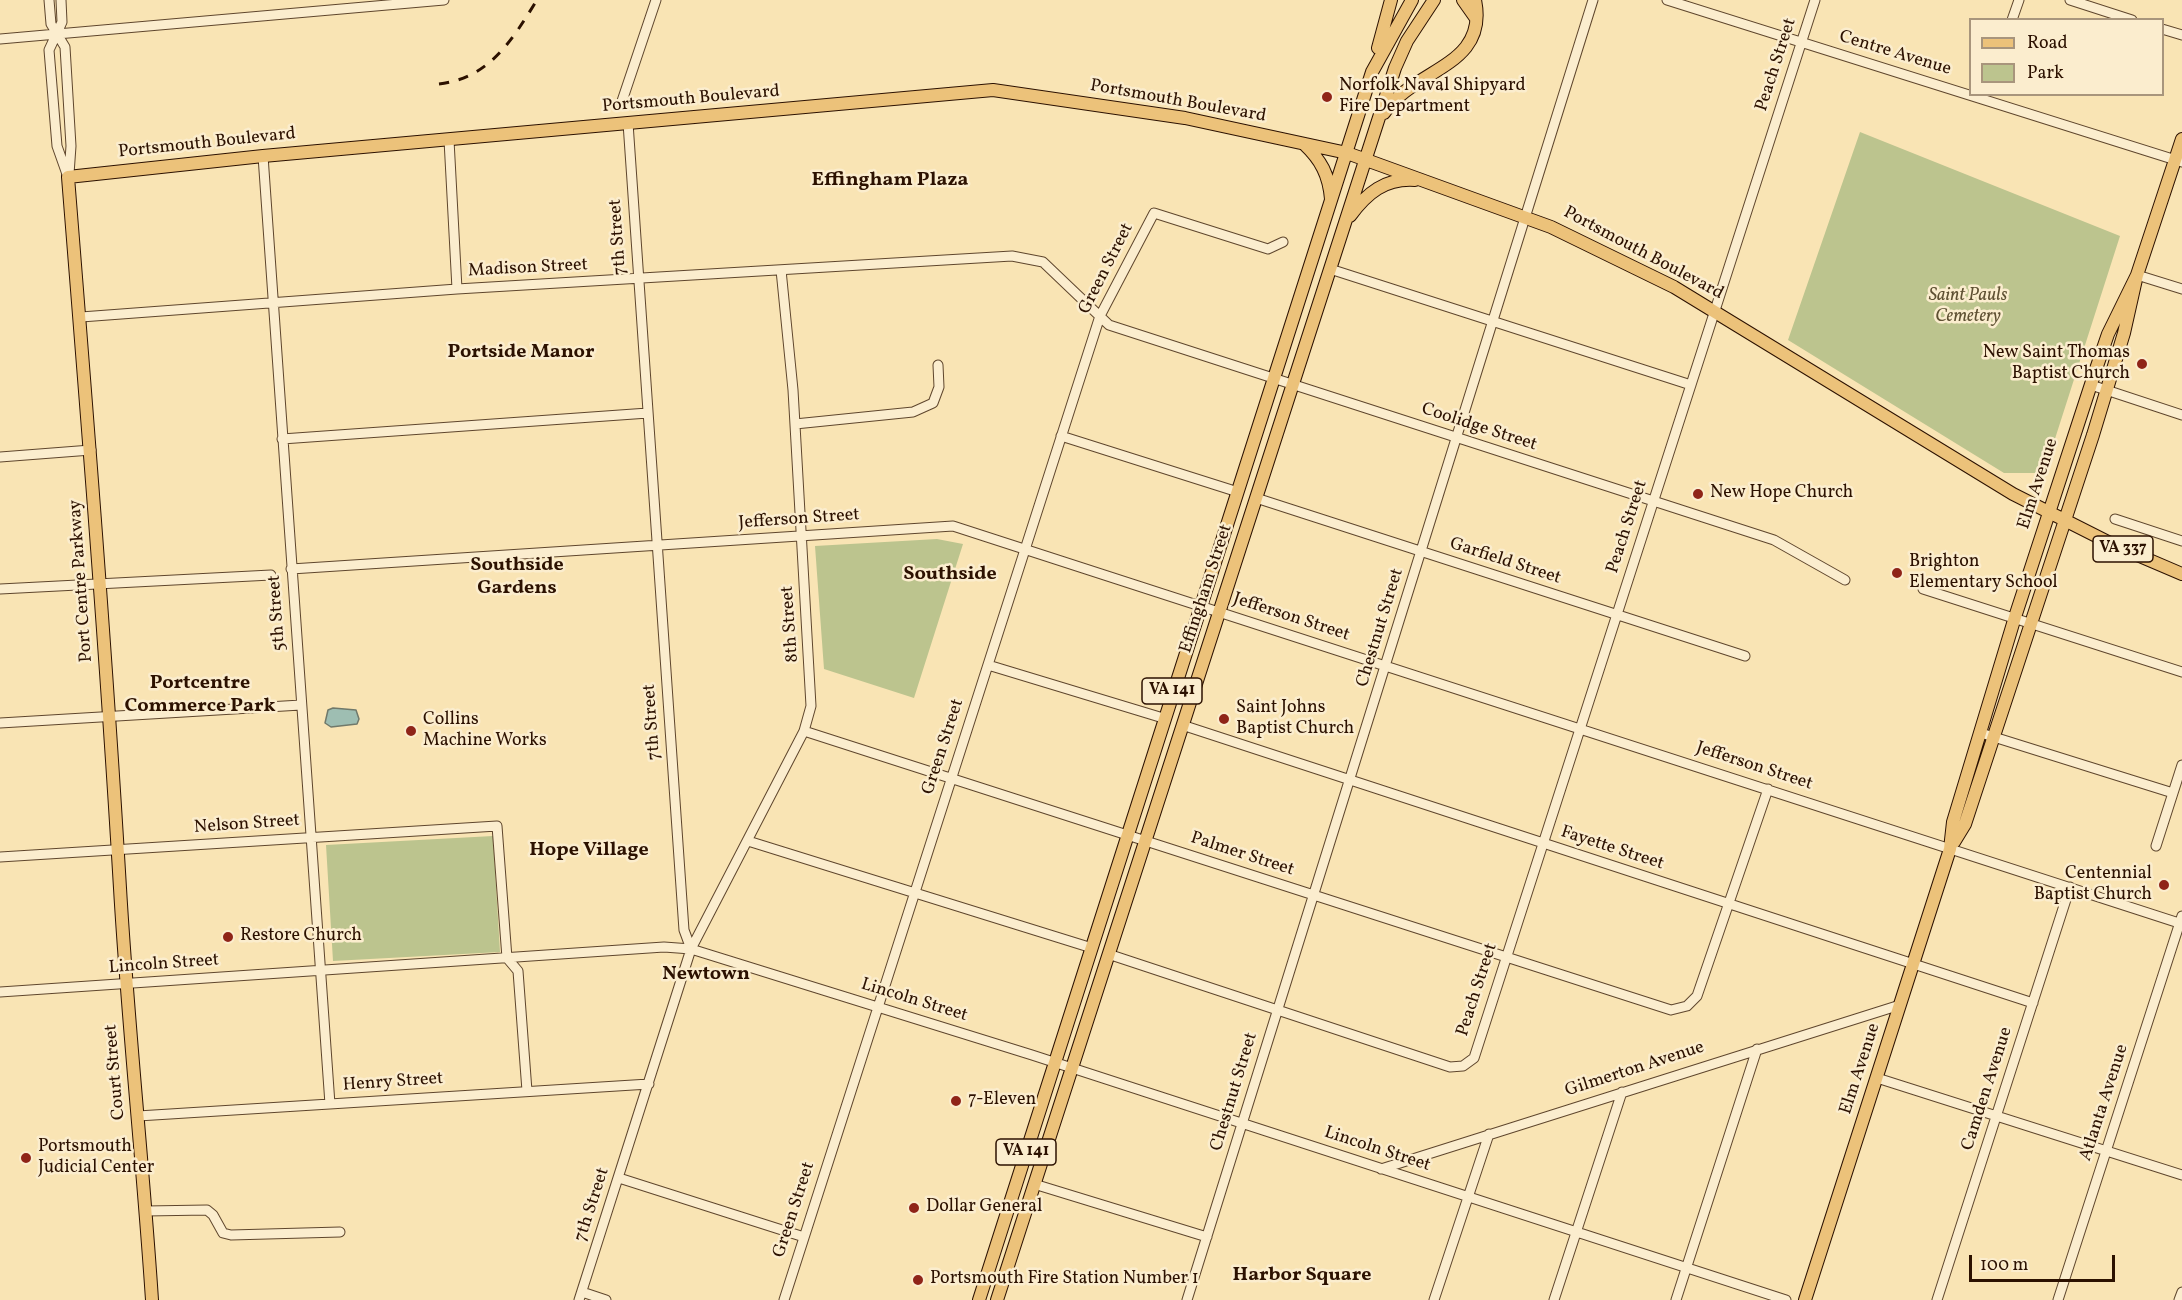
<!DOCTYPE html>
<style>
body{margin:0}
#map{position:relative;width:2182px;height:1300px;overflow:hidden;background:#f9e4b4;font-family:Vollkorn,serif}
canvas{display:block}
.legend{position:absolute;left:1969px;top:18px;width:195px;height:78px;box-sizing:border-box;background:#fbedce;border:2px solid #a8957c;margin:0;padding:8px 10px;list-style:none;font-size:18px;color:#2c1100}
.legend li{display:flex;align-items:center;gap:12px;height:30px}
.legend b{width:30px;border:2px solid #a8957c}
.scale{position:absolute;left:1969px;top:1255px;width:146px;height:27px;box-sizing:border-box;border:3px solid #2c1100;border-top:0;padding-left:8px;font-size:18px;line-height:21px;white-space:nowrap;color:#2c1100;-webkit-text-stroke:4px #fbedce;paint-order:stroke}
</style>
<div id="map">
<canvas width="2182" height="1300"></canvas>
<ul class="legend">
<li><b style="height:8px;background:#ecc27a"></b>Road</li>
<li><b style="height:16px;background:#bcc48e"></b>Park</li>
</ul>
<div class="scale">100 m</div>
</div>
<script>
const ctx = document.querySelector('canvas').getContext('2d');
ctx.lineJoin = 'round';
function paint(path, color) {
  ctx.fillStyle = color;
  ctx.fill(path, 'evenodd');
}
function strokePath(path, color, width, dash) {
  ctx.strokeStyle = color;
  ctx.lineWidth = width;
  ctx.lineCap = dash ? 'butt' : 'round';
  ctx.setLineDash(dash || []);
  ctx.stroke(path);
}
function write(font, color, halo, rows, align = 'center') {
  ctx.font = font + ' Vollkorn,serif';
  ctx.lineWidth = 5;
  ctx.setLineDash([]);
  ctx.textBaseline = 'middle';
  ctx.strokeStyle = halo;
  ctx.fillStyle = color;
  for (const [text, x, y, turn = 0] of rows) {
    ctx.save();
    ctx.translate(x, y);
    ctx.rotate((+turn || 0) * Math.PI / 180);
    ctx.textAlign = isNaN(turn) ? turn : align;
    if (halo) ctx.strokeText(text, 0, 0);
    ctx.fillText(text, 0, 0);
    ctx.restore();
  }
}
paint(new Path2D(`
 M1860 132 2120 236 2044 473H2004L1788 340Z
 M937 539 963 544 914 698 824 669 815 546Z
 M493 836 500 952 333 961 326 845Z`), '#bcc48e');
const water = new Path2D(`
 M333 708 356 710 359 719 357 724 331 727 325 723 328 710Z`);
paint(water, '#9ebeb2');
strokePath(water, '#70796b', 1.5);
const minor = new Path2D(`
 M49 0 51 24 65 47 71 146 69 174
 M61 0 62 22 49 50 57 146 68 177
 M1667 0 2182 162
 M2070 0 2132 20
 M2012 20 2019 0
 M2162 29 2182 35
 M0 39 444 0
 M621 104 656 0
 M628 123 684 930 691 949
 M449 140 457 289
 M263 156 330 1104
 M1330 269 1691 385
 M2137 275 2182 289
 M81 317 457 289 1012 256 1043 262 1109 325 1774 540 1845 580
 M2091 385 2182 415
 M795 424 913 412 933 403 939 387 938 365
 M1061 436 1238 492
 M282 439 648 413
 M0 457 91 450
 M1256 498 1745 656
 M2115 519 2182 541
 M291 569 953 526 2182 924
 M0 589 271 575
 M1923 589 2182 672
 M988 665 1163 718
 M0 723 301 705
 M1182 725 2033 1003
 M804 731 1671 1010 1687 1006 1697 996 1768 789
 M1981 733 2173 793
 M748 841 1092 948
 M2156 846 2182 765
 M0 857 497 826 507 958 518 971 527 1091
 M1108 954 1450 1067 1463 1066 1474 1058 1815 0
 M0 992 664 947 691 949 1032 1055 1786 1300
 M1877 1078 2182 1175
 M138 1116 649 1084
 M1381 1169 1900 1005
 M619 1178 804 1237
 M1034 1184 1207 1237
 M146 1211 207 1210 213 1215 223 1233 231 1235 340 1232
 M582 1292 606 1300
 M579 1300 691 949 804 731 811 706 793 390 781 270
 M784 1300 1100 316 1154 213 1268 249 1283 242
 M1187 1300 1593 0
 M1434 1300 1489 1134
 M1554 1300 1622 1092
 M1676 1300 1757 1049
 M1937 1300 2070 887
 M2058 1300 2182 916
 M2179 1300 2182 1292`);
const major = new Path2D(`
 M1463 0 1475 17
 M1378 48 1391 0
 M1384 113C1414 68 1489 67 1475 0
 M1304 144C1321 160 1329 175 1331 199
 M1350 216C1367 193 1385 178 1415 180
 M1954 842 1965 824 2093 435 2124 333 2137 275 2182 139
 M152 1300C143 1163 128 1026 120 888 106 651 87 414 68 177L263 156 993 90 1185 118 1347 153 1551 227 1674 287 2013 494 2114 545 2182 574
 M979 1300 1372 72 1412 0
 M997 1300 1395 68 1407 41 1434 0
 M1805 1300 1950 849 1953 822 2015 617 2095 372 2108 334 2137 275`);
strokePath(minor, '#5f462d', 11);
strokePath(major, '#2c1100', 14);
strokePath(minor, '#fbedce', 9);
strokePath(major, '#ecc27a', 12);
strokePath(new Path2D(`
 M439 84C490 78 512 40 537 0`), '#2c1100', 3, [10, 10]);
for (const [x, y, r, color] of [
 [1327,97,6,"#8f2418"],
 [2142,364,6,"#8f2418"],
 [1698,494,6,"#8f2418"],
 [1897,573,6,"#8f2418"],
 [1224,719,6,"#8f2418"],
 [411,731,6,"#8f2418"],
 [2164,885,6,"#8f2418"],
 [228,937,6,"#8f2418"],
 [956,1101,6,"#8f2418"],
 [26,1158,6,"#8f2418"],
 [914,1208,6,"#8f2418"],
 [918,1280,6,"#8f2418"]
]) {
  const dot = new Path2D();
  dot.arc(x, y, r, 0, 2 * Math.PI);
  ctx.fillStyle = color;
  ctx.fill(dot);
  strokePath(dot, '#fbedce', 2);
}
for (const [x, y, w] of [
 [2123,549,60],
 [1172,691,60],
 [1026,1152,60]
]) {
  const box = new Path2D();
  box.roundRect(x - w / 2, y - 13, w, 26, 4.5);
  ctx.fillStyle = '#fbedce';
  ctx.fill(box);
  strokePath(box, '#2c1100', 1.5);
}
write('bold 16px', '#2c1100', null, [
 ["VA 337",2123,549],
 ["VA 141",1172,691],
 ["VA 141",1026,1152]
]);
write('18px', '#2c1100', '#fbedce', [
 ["Centre Avenue",1895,54,17],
 ["Peach Street",1777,65,-72],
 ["Portsmouth Boulevard",691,100,-5],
 ["Portsmouth Boulevard",1178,102,10],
 ["Portsmouth Boulevard",207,144,-6],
 ["7th Street",619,237,-94],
 ["Portsmouth Boulevard",1643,254,28],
 ["Madison Street",528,269,-3],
 ["Green Street",1107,269,-63],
 ["Coolidge Street",1479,428,18],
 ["Elm Avenue",2039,484,-72],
 ["Jefferson Street",799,520,-4],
 ["Peach Street",1628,527,-72],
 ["Garfield Street",1505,562,18],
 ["Port Centre Parkway",82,581,-94],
 ["Effingham Street",1207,589,-72],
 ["5th Street",278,613,-94],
 ["Jefferson Street",1291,618,18],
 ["8th Street",791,624,-94],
 ["Chestnut Street",1381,628,-73],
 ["7th Street",653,722,-94],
 ["Green Street",944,747,-72],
 ["Jefferson Street",1754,767,18],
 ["Nelson Street",247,825,-4],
 ["Fayette Street",1612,849,18],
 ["Palmer Street",1242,855,18],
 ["Lincoln Street",164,965,-4],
 ["Peach Street",1478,990,-72],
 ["Lincoln Street",914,1001,17],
 ["Elm Avenue",1861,1069,-72],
 ["Gilmerton Avenue",1635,1070,-18],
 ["Court Street",116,1072,-95],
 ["Henry Street",393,1083,-4],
 ["Camden Avenue",1988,1089,-72],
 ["Chestnut Street",1235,1092,-73],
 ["Atlanta Avenue",2105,1103,-72],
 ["Lincoln Street",1377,1150,18],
 ["7th Street",593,1205,-72],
 ["Green Street",795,1210,-72]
]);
write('18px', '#2c1100', '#fbedce', [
 ["Norfolk Naval Shipyard",1339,87],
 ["Fire Department",1339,108],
 ["New Saint Thomas",2130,354,"right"],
 ["Baptist Church",2130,375,"right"],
 ["New Hope Church",1710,494],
 ["Brighton",1909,563],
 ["Elementary School",1909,584],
 ["Saint Johns",1236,709],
 ["Baptist Church",1236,730],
 ["Collins",423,721],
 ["Machine Works",423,742],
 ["Centennial",2152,875,"right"],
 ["Baptist Church",2152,896,"right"],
 ["Restore Church",240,937],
 ["7-Eleven",968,1101],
 ["Portsmouth",38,1148],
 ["Judicial Center",38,1169],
 ["Dollar General",926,1208],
 ["Portsmouth Fire Station Number 1",930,1280]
], 'left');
write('italic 18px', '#5e5032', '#fbedce', [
 ["Saint Pauls",1968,297],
 ["Cemetery",1968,318]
]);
write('bold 20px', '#2c1100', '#fbedce', [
 ["Effingham Plaza",890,181],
 ["Portside Manor",521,353],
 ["Southside",517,566],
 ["Gardens",517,589],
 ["Southside",950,575],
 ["Portcentre",200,684],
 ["Commerce Park",200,707],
 ["Hope Village",589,851],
 ["Newtown",706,975],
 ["Harbor Square",1302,1276]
]);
</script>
